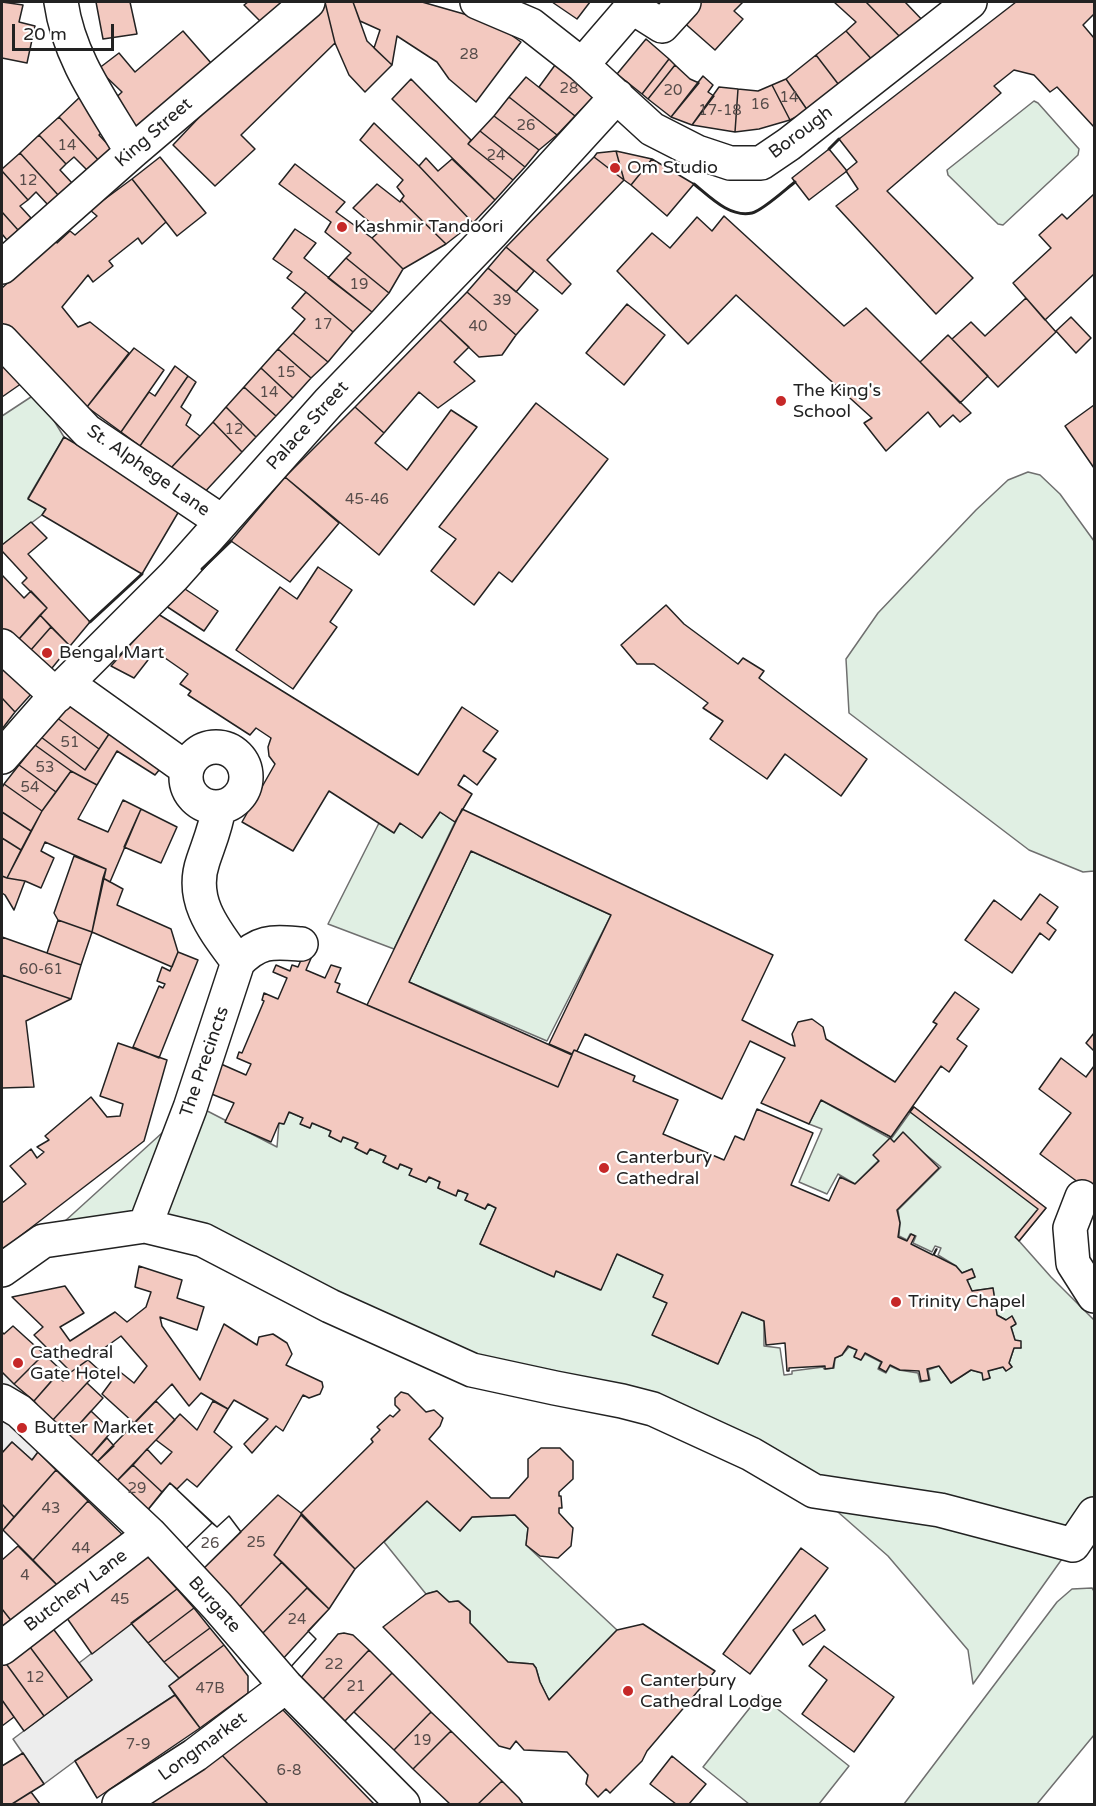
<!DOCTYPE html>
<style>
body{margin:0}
#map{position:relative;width:1096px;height:1806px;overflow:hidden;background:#fff;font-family:"Varela Round",sans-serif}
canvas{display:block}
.frame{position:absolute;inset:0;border:3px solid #222;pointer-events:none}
.scale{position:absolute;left:12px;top:24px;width:102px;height:27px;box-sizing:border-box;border:3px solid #222;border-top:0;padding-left:8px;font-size:18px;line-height:21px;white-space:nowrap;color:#222;-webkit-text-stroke:4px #fff;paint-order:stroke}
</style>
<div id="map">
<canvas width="1096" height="1806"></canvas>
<div class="frame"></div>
<div class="scale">20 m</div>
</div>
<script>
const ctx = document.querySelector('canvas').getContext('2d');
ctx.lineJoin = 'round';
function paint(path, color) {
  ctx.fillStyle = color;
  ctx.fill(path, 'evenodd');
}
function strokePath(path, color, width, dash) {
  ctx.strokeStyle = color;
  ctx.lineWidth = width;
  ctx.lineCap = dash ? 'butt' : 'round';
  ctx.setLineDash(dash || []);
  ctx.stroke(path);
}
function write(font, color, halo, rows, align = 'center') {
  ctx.font = font + ' "Varela Round",sans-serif';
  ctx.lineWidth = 4.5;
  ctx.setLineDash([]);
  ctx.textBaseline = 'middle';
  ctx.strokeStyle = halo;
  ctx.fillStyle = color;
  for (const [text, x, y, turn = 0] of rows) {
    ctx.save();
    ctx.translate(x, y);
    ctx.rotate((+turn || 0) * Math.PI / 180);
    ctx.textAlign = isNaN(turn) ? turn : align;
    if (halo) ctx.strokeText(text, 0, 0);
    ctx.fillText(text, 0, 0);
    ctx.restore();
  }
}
const green = new Path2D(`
 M1034 101 1038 103 1079 149 1078 155 1003 225 998 224 948 175 947 170Z
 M37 393 64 437 28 498 46 509 42 515 2 545V416Z
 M1028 472 1040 475 1060 494 1094 541V871L1083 872 1029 850 849 713 846 659 878 613 976 510 1008 480Z
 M440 812 455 822 394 949 328 924 379 823 393 832 400 823 422 838Z
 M471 851 611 915 547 1041 409 982Z
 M821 1100 891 1139 914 1107 1046 1208 1019 1241 1051 1277 1094 1320V1514L973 1684 968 1650 888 1556 814 1491 751 1454 555 1388 203 1240 43 1241 184 1113 188 1101 277 1147 279 1123 284 1124 289 1112 303 1118 301 1124 310 1128 312 1123 331 1131 329 1136 340 1141 343 1137 358 1143 356 1148 367 1154 370 1149 386 1156 383 1162 397 1169 400 1164 412 1169 410 1175 426 1182 429 1177 440 1182 438 1188 456 1195 458 1190 468 1194 465 1200 485 1209 488 1204 496 1208 480 1244 553 1276 556 1271 600 1290 617 1254 663 1275 654 1297 667 1303 653 1335 718 1364 742 1312 764 1321V1346L780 1348 784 1375 792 1374V1371L823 1367 824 1369 834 1368 835 1358 842 1355 849 1347 857 1350 854 1356 861 1360 865 1354 881 1362 878 1369 886 1373 890 1366 899 1370 918 1373 920 1382 930 1380 928 1370 939 1366 951 1383 971 1370 982 1373 984 1380 990 1378 988 1371 1003 1367 1006 1371 1012 1367 1009 1363 1014 1348H1021L1015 1340 1011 1327 1016 1323 1012 1316 1006 1320 997 1315 993 1288 972 1291 967 1280 975 1277 972 1269 962 1273 956 1266 938 1255 941 1248 935 1246 932 1252 913 1243 916 1236 910 1234 907 1240 899 1236 900 1223 898 1210 941 1167 903 1136 855 1184 838 1174 827 1194 799 1182 822 1129 809 1124Z
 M427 1501 460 1531 472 1517 515 1515 528 1528 526 1545 617 1630 549 1700 540 1682 536 1668 533 1664 508 1662 470 1623V1611L459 1601 449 1602 437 1591 426 1594 384 1542Z
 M1092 1588 1094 1591V1735L1037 1804H904L1057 1602 1072 1589Z
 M760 1695 849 1766 819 1804H749L703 1767Z`);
paint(green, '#e0efe3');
strokePath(green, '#6f6f6f', 1.5);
const parking = new Path2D(`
 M2 1372 34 1401 44 1414 38 1452 32 1460 12 1442 2 1453Z
 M131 1623 179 1678 169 1686 175 1695 75 1761 44 1784 13 1739 92 1680 79 1663Z`);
paint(parking, '#ededed');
strokePath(parking, '#6f6f6f', 1.5);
const building = new Path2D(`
 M2 2 23 5 19 22 35 26 27 63 2 58Z
 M96 2H130L137 34 103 39Z
 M248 2H296L268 29 244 5Z
 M318 2H325L335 43 241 135 255 149 215 186 173 145 274 38Z
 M325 2H353L367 41 392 65 365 92 349 75 335 43Z
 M353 2H422L464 14 507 32 521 42 476 102 449 79 437 62 397 36 392 65 374 48 380 30 360 21Z
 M552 2H590L577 19Z
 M698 2H743L734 11 743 19 715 50 681 20Z
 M834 2H866L906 43 876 64 846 31 856 22Z
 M866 2H905L927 25 906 43Z
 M1016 2H1094V14L1083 25 1094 38V127L1057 87 1050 92 1034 75 1014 70 994 86 1001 93 887 191 973 278 936 314 836 206 858 189 846 171 857 162 839 139Z
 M183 31 211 63 133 132 110 103 122 92 98 69 119 53 135 72Z
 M846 31 876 64 842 89 816 55Z
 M646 39 669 59 642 94 617 74Z
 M816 55 842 89 808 111 786 79Z
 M669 59 675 65 648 99 642 94Z
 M558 61 599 91 575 116 539 87Z
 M675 65 690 79 699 83 671 117 648 99Z
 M703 76 713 85 708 92 714 96 692 125 671 117Z
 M526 77 575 116 557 135 509 97Z
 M411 79 471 140 468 144 513 180 495 200 392 99Z
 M786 79 808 111 790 120 772 85Z
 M772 85 790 120 759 129 735 132 738 89 758 91Z
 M719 87 738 89 735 132 692 125Z
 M81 96 108 126 99 135 114 151 101 163 59 117Z
 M509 97 557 135 539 150 494 116Z
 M494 116 539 150 525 167 480 131Z
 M59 117 101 163 90 173 74 157 66 164 39 135Z
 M374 123 419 166 473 223 446 244 401 200 404 196 397 187 403 180 360 140Z
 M480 131 525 167 513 180 468 144Z
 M39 135 66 164 60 170 73 184 59 196 20 153Z
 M829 149 847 171 809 200 792 178Z
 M616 151 624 180 594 157 597 153Z
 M616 151 652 159 631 185 624 180Z
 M20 153 59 196 49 206 36 192 28 200 2 171V169Z
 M160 157 206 213 177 236 132 179Z
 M594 157 624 180 547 260 571 284 562 294 506 247Z
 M426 158 438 171 452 159 495 200 473 223 419 166Z
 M652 159 694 184 667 216 631 185Z
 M295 164 345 202 336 212 372 238 403 269 389 293 346 258 351 253 325 232 331 222 279 184Z
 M2 171 28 200 20 206 31 218 18 230 2 212Z
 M132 179 166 222 142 244 138 238 109 261 113 266 93 282 88 275 62 307 78 327 90 322 129 353 87 407 2 323V288L55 239 57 243 70 231 75 235 97 216 90 210Z
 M377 184 400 202 401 200 446 244 403 269 372 238 380 231 353 208Z
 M1094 194V274L1045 320 1013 283 1051 248 1039 235 1062 214 1067 219Z
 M2 212 18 230 7 240 2 234Z
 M724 216 844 326 866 308 971 413 960 422 953 415 940 427 928 412 886 451 864 423 872 418 736 295 688 344 617 271 652 233 670 248 697 217 712 231Z
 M295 229 316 243 304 258 372 312 353 332 306 292 287 278 292 272 273 259Z
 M506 247 534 271 516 292 488 268Z
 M346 258 389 293 372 312 328 278Z
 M488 268 538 310 516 335 467 292Z
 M306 292 353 332 328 362 293 333 305 319 292 308Z
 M467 292 516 335 502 355 479 357 440 320Z
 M1026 298 1056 332 998 387 952 339 971 322 985 336Z
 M627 304 665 335 624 385 586 353Z
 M1071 317 1091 338 1076 353 1056 331Z
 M440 320 469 347 454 362 475 381 438 408 419 392 384 433 355 407Z
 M293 333 328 362 311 378 278 349Z
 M948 335 988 376 960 403 920 362Z
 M2 347 25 381 2 397Z
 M134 348 164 370 121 432 87 407Z
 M278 349 311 378 293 398 261 368Z
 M175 366 188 376 140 446 121 432 149 392 155 396Z
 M261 368 293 398 276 416 244 387Z
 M188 376 196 382 181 407 191 415 186 425 200 436 171 468 140 446Z
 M244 387 276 416 256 437 226 407Z
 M536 403 608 459 512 582 499 572 474 605 431 571 456 539 439 527Z
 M1094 405V468L1065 426Z
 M226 407 256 437 242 452 213 422Z
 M355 407 384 433 375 443 407 470 451 410 477 427 379 555 285 477Z
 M213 422 242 452 201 496 171 468Z
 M64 437 182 506 142 574 42 515 46 509 28 499Z
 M285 477 339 523 290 582 231 541Z
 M31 522 47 538 28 554 90 622 70 646 40 615 47 608 22 583 27 578 2 551V545Z
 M318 567 352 590 330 622 337 627 293 689 236 650 280 587 297 599Z
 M2 575 24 598 31 591 47 608 11 648 2 638Z
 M182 587 218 611 204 631 166 606Z
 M666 605 684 624 738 664 743 658 764 671 759 678 867 759 841 796 785 754 767 779 710 739 723 721 703 708 708 703 654 664H637L621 645Z
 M158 614 418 775 462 707 498 731 483 751 496 759 477 785 464 775 458 785 472 794 455 822 440 812 422 838 400 823 394 833 329 791 293 851 242 822 275 764 269 756 268 747 271 738 256 728 250 735 188 695 191 691 180 684 188 674 155 651 134 678 111 666Z
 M40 615 51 627 23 659 11 648Z
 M51 627 70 646 43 679 23 659Z
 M2 663 33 692 15 712 2 698Z
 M73 697 113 728 99 749 56 717Z
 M2 698 15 712 2 729Z
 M56 717 99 749 85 770 41 737Z
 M113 728 165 763 155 775 117 751 97 785 71 771 35 745 41 737 85 770Z
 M35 745 71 771 56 792 19 765Z
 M19 765 56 792 42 811 4 784Z
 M71 771 97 785 78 819 108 832 123 800 141 809 110 882 103 878 106 869 45 842 41 851 54 858 41 888 25 881 7 878 42 811Z
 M4 784 42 811 31 831 2 812V788Z
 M141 809 177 827 161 863 124 847Z
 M462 809 773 955 742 1020 791 1045 795 1046 792 1034 798 1022 812 1019 823 1027 826 1039 895 1082 937 1024 933 1022 955 992 979 1009 957 1039 967 1046 949 1072 941 1066 891 1137 821 1100 809 1124 761 1103 785 1058 750 1041 722 1099 585 1034 577 1051 574 1050 572 1054 549 1044 611 915 471 851 409 982 572 1055 558 1087 367 1005Z
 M2 812 31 831 21 850 2 838Z
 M2 838 21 850 7 878 2 876Z
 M74 856 106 869 92 932 58 920 54 913Z
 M2 876 7 878 25 881 14 910 5 895 2 893Z
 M103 878 123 889 117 905 171 929 178 952 172 967 92 932Z
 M1040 894 1058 907 1047 923 1056 930 1049 940 1040 933 1012 973 965 940 994 900 1021 920Z
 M58 920 92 932 81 965 47 953Z
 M2 937 81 965 71 999 2 975Z
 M178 952 198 960 159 1058 133 1047 159 986 163 988 165 984 157 981 162 967 170 971Z
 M304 953 312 956 306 970 325 978 331 965 341 968 335 982 340 984 337 992 558 1087 574 1050 635 1076 633 1081 678 1100 663 1134 724 1160 735 1136 744 1140 757 1109 813 1133 791 1185 829 1201 840 1177 855 1184 879 1161 873 1155 890 1138 894 1142 903 1132 939 1168 897 1210 900 1223 898 1237 907 1241 911 1234 915 1236 911 1244 933 1255 936 1249H937L934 1255 956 1266 962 1273 972 1269 975 1277 967 1280 972 1291 993 1288 997 1315 1006 1320 1012 1316 1016 1324 1011 1327 1015 1340 1021 1341V1348H1014L1009 1363 1012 1367 1006 1371 1003 1367 988 1371 990 1378 983 1380 982 1373 971 1370 951 1383 939 1366 927 1369 929 1380 921 1381 919 1371 900 1370 890 1365 886 1372 879 1368 882 1362 865 1353 861 1360 854 1357 857 1350 848 1346 842 1355 835 1358 833 1368 825 1369V1366L789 1368V1371H787L785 1343 766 1345 764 1321 742 1312 718 1364 652 1335 667 1303 653 1297 663 1275 617 1254 601 1290 556 1271 554 1277 480 1244 496 1208 488 1204 485 1209 465 1200 468 1194 458 1190 456 1196 438 1188 440 1182 429 1177 426 1182 409 1175 412 1169 400 1164 398 1169 383 1162 386 1156 370 1149 367 1154 355 1148 358 1143 343 1137 341 1142 329 1136 331 1131 312 1123 310 1128 300 1124 303 1118 289 1112 284 1124 279 1123 271 1142 225 1122 234 1103 209 1093 221 1064 246 1075 251 1064 237 1058 239 1052 242 1053 264 1001 262 1000 264 993 278 999 287 978 273 972 276 965 290 971 292 965 298 967Z
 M2 975 71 999 26 1021 34 1087 2 1088Z
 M1094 1033V1051L1086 1043Z
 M118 1043 167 1060 144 1141 2 1250V1203L26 1184 10 1166 31 1149 37 1158 44 1152 37 1147 49 1140 45 1136 91 1097 107 1117 120 1116 123 1104 100 1096Z
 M1061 1058 1086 1077 1094 1066V1194L1040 1154 1071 1113 1039 1089Z
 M914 1107 1046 1208 1019 1241 1015 1237 1038 1209 910 1112Z
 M139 1266 182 1280 177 1298 204 1307 197 1330 160 1317 162 1326 200 1380 224 1324 257 1345 259 1337 273 1334 287 1343 292 1354 286 1365 322 1382 323 1387 320 1394 309 1398 303 1395 283 1431 276 1426 252 1453 244 1444 268 1419 234 1400 228 1409 201 1393 189 1406 172 1384 134 1423 102 1394 119 1371 134 1383 147 1366 121 1336 71 1372 34 1335 43 1327 12 1297 65 1286 84 1313 60 1327 70 1341 115 1312 127 1322 146 1307 151 1292 135 1287Z
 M13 1326 44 1354 14 1384 2 1372V1332L4 1334Z
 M44 1354 61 1370 34 1401 14 1384Z
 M88 1360 99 1370 51 1422 34 1401 57 1375 63 1381 71 1372Z
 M87 1383 103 1398 66 1439 51 1422Z
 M401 1392 408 1394 426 1412 434 1410 443 1418 440 1426 429 1439 491 1498H509L528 1477V1459L541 1448H560L573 1461V1479L559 1492V1496H561L562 1508H559V1513L573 1528 571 1546 558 1558 540 1556 526 1545 528 1528 515 1515 472 1517 460 1531 427 1501 355 1569 301 1513 373 1442 371 1439 380 1430 377 1427 390 1415 393 1417 400 1410 395 1405V1398Z
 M156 1401 175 1420 112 1486 94 1465Z
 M213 1401 228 1409 214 1432 232 1447 197 1487 187 1479 177 1489 170 1483 162 1492 133 1465 147 1449 161 1464 172 1452 156 1440 180 1414 197 1430Z
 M91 1411 112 1431 87 1460 66 1439Z
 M107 1438 114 1446 94 1465 87 1460Z
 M12 1442 32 1460 38 1452 56 1470 14 1517 2 1504V1453Z
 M133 1465 162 1492 142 1517 112 1486Z
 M56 1470 88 1501 33 1560 3 1530Z
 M170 1483 217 1527 229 1516 241 1532 198 1574 142 1517Z
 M170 1483 212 1523 179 1555 142 1517Z
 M278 1495 301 1513V1515L274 1555 282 1562 234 1613 198 1574Z
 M88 1501 128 1540 63 1591 33 1560Z
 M2 1504 14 1517 3 1530 2 1529Z
 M301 1515 355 1569 329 1609 274 1555Z
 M229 1516 241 1532 198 1574 179 1555 212 1523 217 1527Z
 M18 1546 63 1591 17 1628 2 1609V1560Z
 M801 1548 828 1568 750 1674 723 1654Z
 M143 1551 177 1589 92 1654 62 1611Z
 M282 1562 329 1609 308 1631 316 1639 288 1670 234 1613Z
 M307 1588 329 1609 308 1631 316 1639 288 1670 258 1638Z
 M307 1588 329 1609 280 1662 258 1638Z
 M177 1589 194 1608 148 1643 131 1623Z
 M437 1591 449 1602 458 1601 470 1611V1623L508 1662 533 1664 536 1668 540 1682 549 1700 617 1630 643 1624 715 1671 647 1751 642 1761 610 1793 606 1789 598 1797 586 1784 588 1775 567 1752 524 1750 516 1741 510 1749 499 1746 383 1627 426 1594Z
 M194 1608 210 1628 164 1662 148 1643Z
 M2 1609 17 1628 2 1640Z
 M815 1615 825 1630 803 1645 793 1630Z
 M48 1622 92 1680 68 1698 24 1639Z
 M210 1628 224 1645 179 1678 164 1662Z
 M344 1633 353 1635 369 1650 321 1701 300 1679 338 1634Z
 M24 1639 68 1698 44 1716 2 1658Z
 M224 1645 248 1676V1693L200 1728 169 1686Z
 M824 1646 894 1697 854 1752 802 1714 827 1680 809 1666Z
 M369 1650 392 1673 343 1723 321 1701Z
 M2 1658 44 1716 24 1731 2 1700Z
 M392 1673 431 1712 394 1750 354 1712Z
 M175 1695 200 1728 97 1798 75 1761Z
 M2 1700 14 1717 2 1726Z
 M283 1710 374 1804H268L220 1753Z
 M431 1712 451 1731 413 1769 394 1750Z
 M451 1731 502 1781 478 1804H450L413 1769Z
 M23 1753 44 1784 12 1804H2V1766Z
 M220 1753 268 1804H139Z
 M672 1756 706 1784 689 1804H676L650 1784Z
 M502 1781 519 1798 523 1804H478Z
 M31 1792 40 1804H12Z`);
paint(building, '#f3c9c0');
strokePath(building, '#222', 1.5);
const minor = new Path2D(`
 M61 2C69 59 103 103 132 152
 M477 2 531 25 582 65 652 129 697 152 730 163H761L789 144 970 2
 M582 65 632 7 662 26 684 2
 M2 267 132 152 308 2
 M2 341 87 431 221 521
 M2 646 57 696
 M75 689 187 769
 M186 777a30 30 0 1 1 60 0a30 30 0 1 1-60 0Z
 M2 757 67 683 174 576 329 402 491 234 617 96
 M219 807C216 827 209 843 203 861 189 901 216 932 238 962
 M1082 1197 1070 1228 1073 1263 1094 1296
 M145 1226 190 1108 238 962C260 940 272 942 301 944
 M2 1270 43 1241 145 1226 203 1240 330 1306 472 1370 555 1388 622 1401 653 1409 751 1454 814 1491 940 1510 1073 1545 1094 1514
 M2 1401 19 1411 150 1534 217 1606 286 1686 403 1804
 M2 1648 150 1534
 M119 1804 195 1755 286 1686`);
strokePath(minor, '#222', 36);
strokePath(minor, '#fff', 33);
strokePath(new Path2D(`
 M829 149 839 139
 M694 184C710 197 730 218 752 213 762 211 786 189 795 182
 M202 569 231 541
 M90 622 142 574`), '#222', 3);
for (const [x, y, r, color] of [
 [615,168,6,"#c62828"],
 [342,227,6,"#c62828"],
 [781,401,6,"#c62828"],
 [47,653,6,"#c62828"],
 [604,1168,6,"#c62828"],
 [896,1302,6,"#c62828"],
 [18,1363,6,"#c62828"],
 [22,1428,6,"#c62828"],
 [628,1691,6,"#c62828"]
]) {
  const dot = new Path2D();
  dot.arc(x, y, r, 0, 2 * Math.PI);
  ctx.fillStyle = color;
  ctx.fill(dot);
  strokePath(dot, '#fff', 2);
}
write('15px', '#564c4a', null, [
 ["28",469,55],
 ["28",569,89],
 ["20",673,91],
 ["14",789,98],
 ["16",760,105],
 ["17-18",720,111],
 ["26",526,126],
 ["14",67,146],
 ["24",496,156],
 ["12",28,181],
 ["19",359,285],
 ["39",502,301],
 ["17",323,325],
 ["40",478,327],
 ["15",286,373],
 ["14",269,393],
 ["12",234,430],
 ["45-46",367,500],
 ["51",70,743],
 ["53",45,768],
 ["54",30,788],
 ["60-61",41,970],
 ["29",137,1489],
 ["43",51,1509],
 ["25",256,1543],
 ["26",210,1544],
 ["44",81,1549],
 ["4",25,1576],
 ["45",120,1600],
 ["24",297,1620],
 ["22",334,1665],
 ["12",35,1678],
 ["21",356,1687],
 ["47B",210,1689],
 ["19",422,1741],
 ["7-9",138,1745],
 ["6-8",289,1771]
]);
write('18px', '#222', '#fff', [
 ["King Street",154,133,-41],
 ["Borough",801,133,-37],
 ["Palace Street",308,426,-48],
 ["St. Alphege Lane",148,471,35],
 ["The Precincts",205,1062,-71],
 ["Butchery Lane",76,1591,-37],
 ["Burgate",214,1605,48],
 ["Longmarket",203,1747,-36]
]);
write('18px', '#222', '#fff', [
 ["Om Studio",627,168],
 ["Kashmir Tandoori",354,227],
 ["The King's",793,391],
 ["School",793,412],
 ["Bengal Mart",59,653],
 ["Canterbury",616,1158],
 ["Cathedral",616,1179],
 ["Trinity Chapel",908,1302],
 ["Cathedral",30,1353],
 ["Gate Hotel",30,1374],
 ["Butter Market",34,1428],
 ["Canterbury",640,1681],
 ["Cathedral Lodge",640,1702]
], 'left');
</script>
